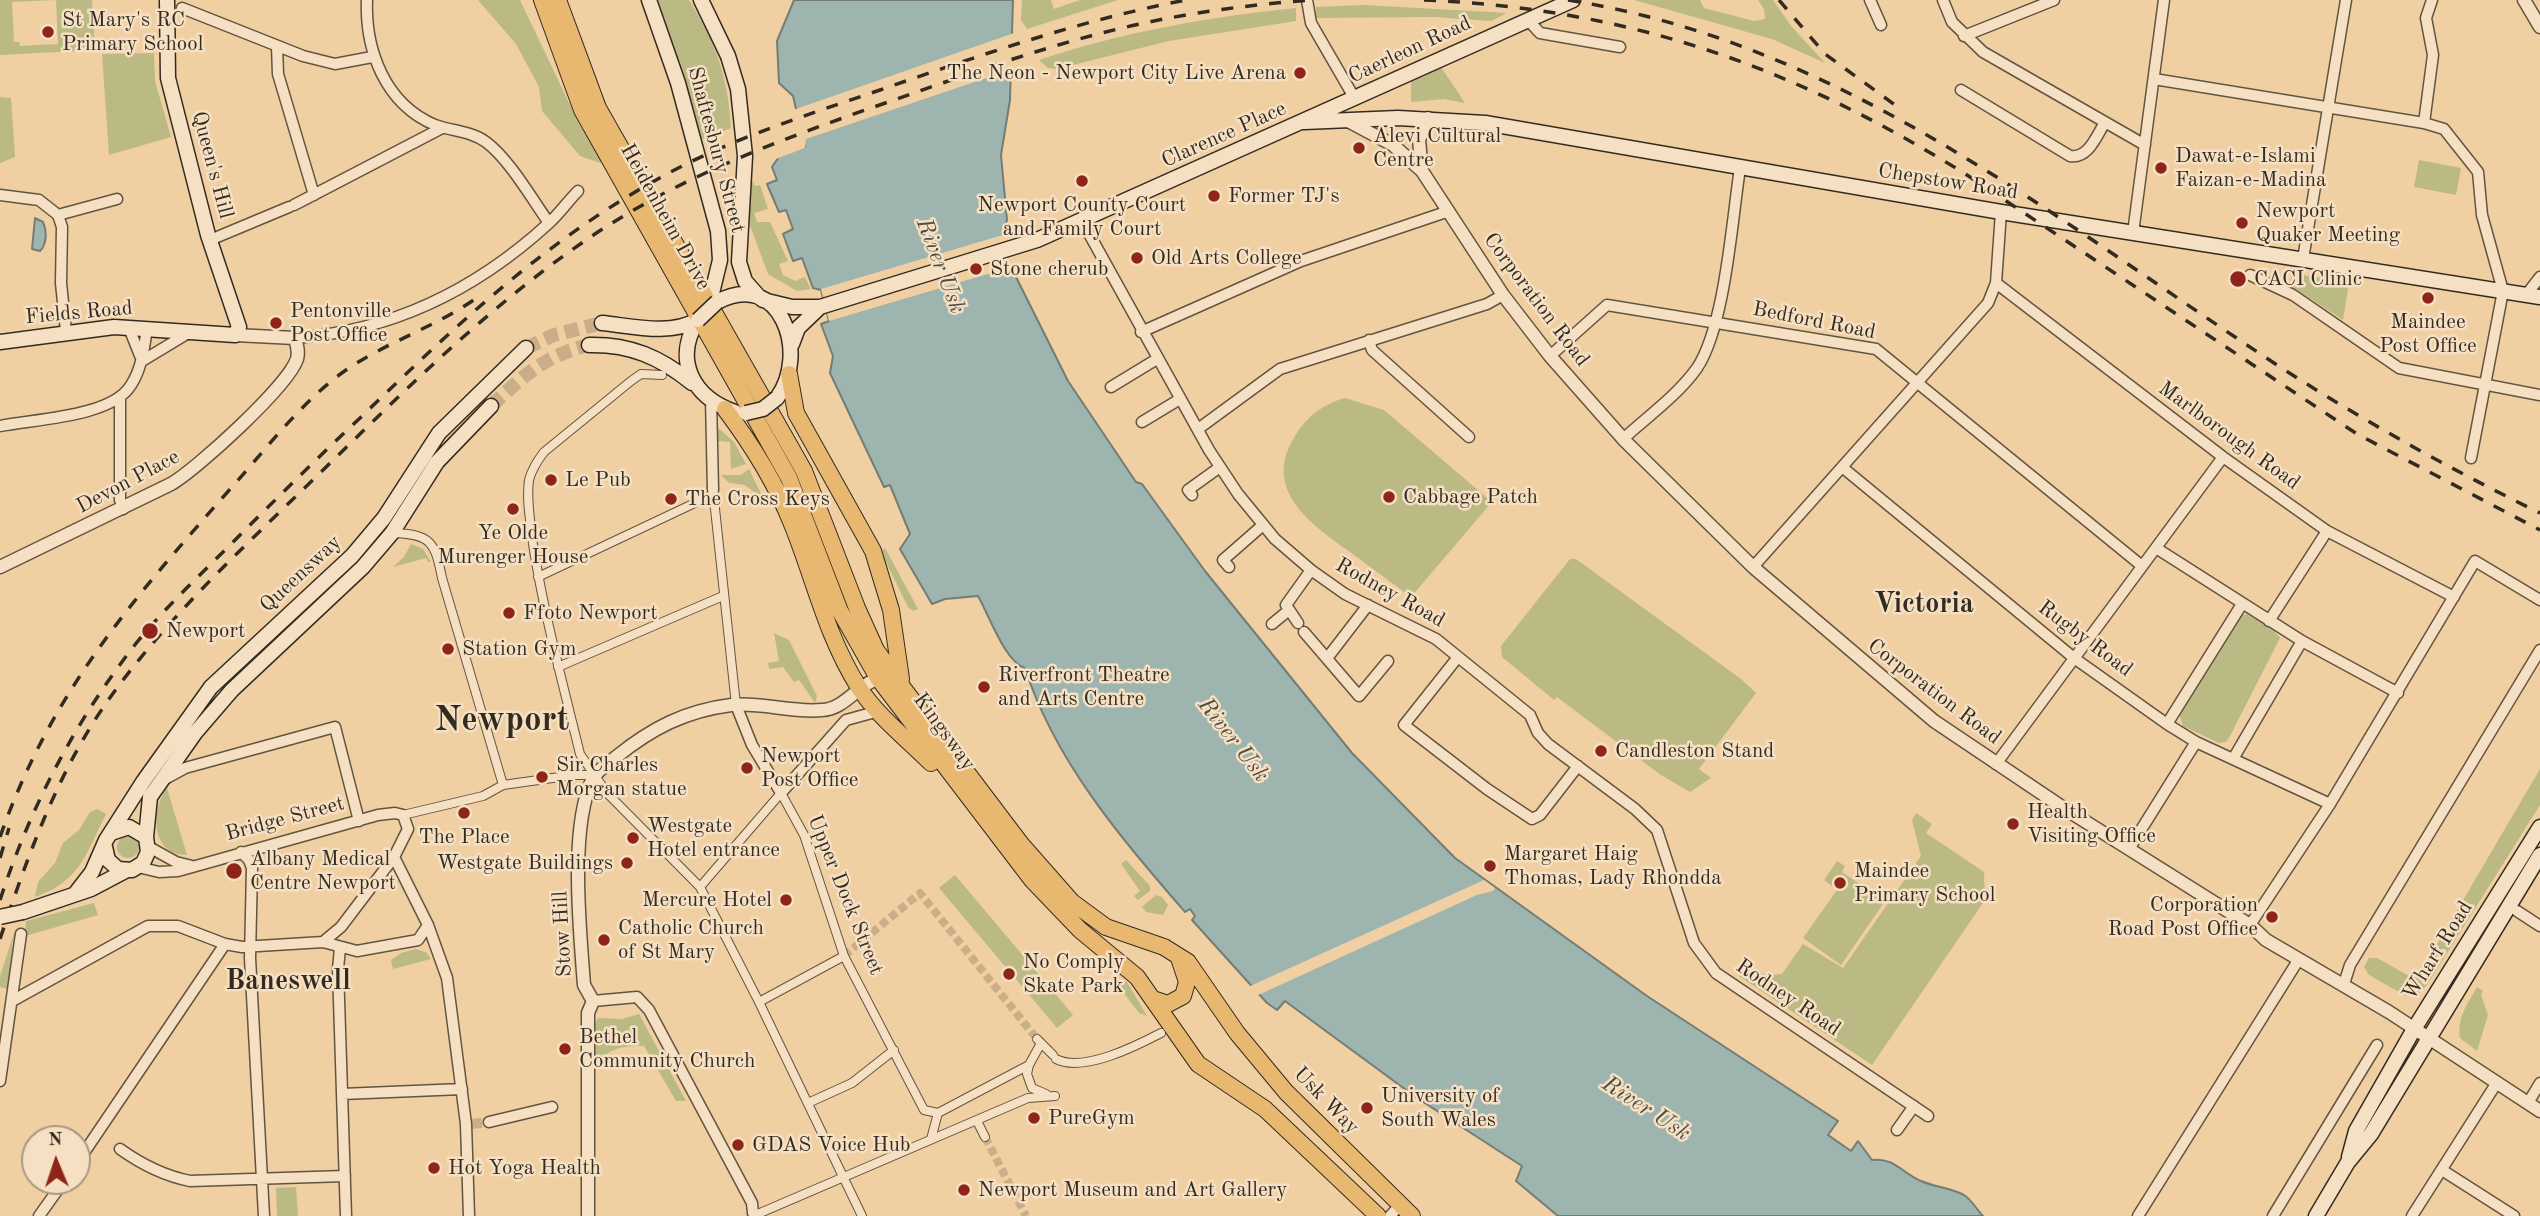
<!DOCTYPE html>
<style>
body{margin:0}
#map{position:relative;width:2540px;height:1216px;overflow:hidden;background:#f0cfa2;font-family:"Old Standard TT",serif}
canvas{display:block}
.north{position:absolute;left:21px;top:1125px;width:70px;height:70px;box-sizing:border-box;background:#f5e0c3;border:2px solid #a89882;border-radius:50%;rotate:358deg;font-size:19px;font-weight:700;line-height:28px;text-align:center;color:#342b20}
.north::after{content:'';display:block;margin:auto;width:24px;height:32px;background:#8f2418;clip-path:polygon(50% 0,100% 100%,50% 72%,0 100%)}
</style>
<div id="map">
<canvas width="2540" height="1216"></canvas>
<div class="north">N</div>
</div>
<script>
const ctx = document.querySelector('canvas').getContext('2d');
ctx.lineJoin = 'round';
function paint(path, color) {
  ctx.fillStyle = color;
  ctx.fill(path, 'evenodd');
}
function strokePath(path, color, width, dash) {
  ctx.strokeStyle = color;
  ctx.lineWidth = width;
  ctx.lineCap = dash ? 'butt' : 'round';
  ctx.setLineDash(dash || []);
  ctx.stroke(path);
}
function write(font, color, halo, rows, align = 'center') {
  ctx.font = font + ' "Old Standard TT",serif';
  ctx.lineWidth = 5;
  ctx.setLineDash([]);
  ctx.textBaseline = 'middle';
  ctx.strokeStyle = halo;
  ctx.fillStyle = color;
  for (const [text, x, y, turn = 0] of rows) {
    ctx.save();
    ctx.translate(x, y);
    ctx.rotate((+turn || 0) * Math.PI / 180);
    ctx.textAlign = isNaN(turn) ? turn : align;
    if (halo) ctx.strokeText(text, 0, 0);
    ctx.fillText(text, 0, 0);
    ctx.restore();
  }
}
paint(new Path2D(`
 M0 0H92L95 50 0 55ZM56 0 58 44 20 46 19 42H14L12 2Z
 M478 0H520L579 124 603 161 600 163 580 156 542 111 539 87 516 44Z
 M657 0H689C716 44 728 76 731 128L700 140 687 86Z
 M1022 0H1051L1054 9 1080 0H1118L1027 29 1021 20Z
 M1634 0H1700L1704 8 1754 21 1765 19 1764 9 1758 0H1773L1792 27 1825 63 1772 39Z
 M1365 5 1507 13 1491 21 1435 17 1316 18V7Z
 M1296 8V21L1169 41 1057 69 1048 68 1039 60C1123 32 1208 17 1296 8Z
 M154 53 155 81 171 137 109 155 102 54Z
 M1441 67 1465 103 1444 99 1411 102V79Z
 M0 97 11 98 15 157 0 163Z
 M2419 160 2461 168 2456 195 2414 187Z
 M749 174 755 186 760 185 768 209 754 213 757 222H770L788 261 779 264 783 275 795 281 805 277 811 289 797 291 768 274 748 220Z
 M2296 274 2349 282 2343 320 2290 285 2291 276Z
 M1345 398 1384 410 1492 502 1411 597C1391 582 1370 567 1350 552 1311 524 1261 490 1295 436 1307 416 1323 404 1345 398Z
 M717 427 734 442 746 464 731 469 730 442 718 441Z
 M749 469 764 500 745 485 729 483 721 475H741Z
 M411 544 423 549 431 562H428L426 558 393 567 404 557Z
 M885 548 918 609 913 611 908 607 881 552Z
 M1570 559H1576L1741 679 1756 693 1699 769 1711 778 1690 792 1661 775 1557 697 1554 700 1502 657 1501 646Z
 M2247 614 2270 626 2280 638 2230 736 2226 742 2219 743 2183 726 2179 713 2241 615Z
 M774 633 789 640 817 696 815 703 799 680 794 682 783 667 769 669 768 663 779 661Z
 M2540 769V805L2427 985 2419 993 2406 996 2369 975 2364 967 2369 958H2377L2409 976 2422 970Z
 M167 788 187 855C151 855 150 811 167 788Z
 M97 809 106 814C86 853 81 881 35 897L38 882 55 863 63 843 79 830 90 812Z
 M1916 813 1932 824 1926 833 1984 872 1985 900 1872 1065 1739 976 1749 971 1770 975 1782 974 1803 944 1843 968 1921 856 1912 820Z
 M117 847a11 11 0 1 1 22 0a11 11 0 1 1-22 0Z
 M1126 860 1150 886V891L1138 900 1134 896 1140 891 1121 864Z
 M1837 861 1845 866 1842 872 1885 901 1841 965 1803 938 1837 890 1824 880Z
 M955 875 1073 1015 1057 1028 939 888Z
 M1156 895 1162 897 1168 905 1163 915 1146 912 1142 907Z
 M94 903 98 915 25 936 26 921Z
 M19 928 13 940 8 989 0 987V976L15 930Z
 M416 949 427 953 431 959 393 969 391 960 401 953Z
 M1113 979 1127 982 1147 1016 1139 1013Z
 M2477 987 2483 991 2481 995 2488 1015 2477 1051 2460 1038C2457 1017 2467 1005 2477 987Z
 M639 1014 686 1101H676L644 1046C629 1046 613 1046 603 1058L619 1063 618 1067 595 1063 594 1024 598 1018 622 1019Z
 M296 1187 298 1216H277L276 1188Z`), '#bbba84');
const water = new Path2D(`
 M794 0H1013L1010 100 1001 155 1007 220 1002 235 1011 267 1068 381 1136 482 1142 484 1205 571 1352 753 1455 858 1647 996 1838 1121 1828 1135 1851 1151 1858 1141 1872 1160C1894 1157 1902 1173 1921 1181 1935 1187 1951 1188 1964 1195 1971 1199 1977 1210 1983 1216H1558L1516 1181 1522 1166 1417 1098 1285 1001 1277 1010 1267 1003 1192 920 1195 916 1190 909 1185 912C1122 839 1055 762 1025 668 1005 662 989 615 978 596L945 599 932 604 900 549 910 534 890 485 884 487 830 373 833 356 821 324 829 321 821 290 813 288 802 258 793 261 783 234 793 229 786 210 779 212 767 184 777 180 772 167 780 155 805 147 793 96 779 83 777 41Z
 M35 218 43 222C47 231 47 244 40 251L32 249Z`);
paint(water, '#9db4af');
strokePath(water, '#737d76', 2);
paint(new Path2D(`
 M1014 33 1013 69 806 139 805 148 773 160 778 152 801 145 793 110Z
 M1006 234 1015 266 829 321 821 289Z
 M1484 880 1495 888 1493 891 1477 895 1256 996 1248 987Z`), '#f0cfa2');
strokePath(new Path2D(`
 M844 956 920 893 1037 1039
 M985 1137 1026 1216`), '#caae88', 8, [8, 4]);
strokePath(new Path2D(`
 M472 1124 489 1122`), '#caae88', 10, [10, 5]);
strokePath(new Path2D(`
 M526 348 554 335 602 323
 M491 406C524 376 543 356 589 345`), '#caae88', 14, [14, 7]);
const pedestrian = new Path2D(`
 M662 375 641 374 631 381 544 452C537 461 532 469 529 480 526 501 531 524 533 544 544 615 563 684 580 754L607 793 700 887 759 1002 862 1216
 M713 490 736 705
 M392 533C431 534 435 542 442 578L503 785
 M538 577 714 494
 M558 667 723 596
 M403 815 483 796 503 785 574 775H595
 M700 887 781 793 804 835 844 956 924 1110 938 1113
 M759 1002 844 956
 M1037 1039 1053 1055
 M1056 1059C1083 1073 1136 1046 1161 1033
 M1029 1065 1027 1074 1032 1088 1046 1094
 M808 1103 852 1083 894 1050
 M977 1121 985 1137
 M931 1139 938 1113 1029 1065 1040 1045
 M760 1213 1028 1098 1055 1096`);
const minor = new Path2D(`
 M367 0C365 50 385 104 435 125 451 131 471 131 486 142 509 159 532 199 549 223
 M1307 0 1311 23 1355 99
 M1870 0 1881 25
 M1943 0 1952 22 1983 52 2145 145
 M182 8 303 56 335 64 372 57
 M1527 19 1540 33 1620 47
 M1964 36 2054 0
 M277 46 278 74 314 195
 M2154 79 2424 123 2444 129 2478 172 2482 215 2503 291 2471 458
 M1961 90 2070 156C2088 159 2096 137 2104 124
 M2424 123 2433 55 2426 18 2432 0
 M0 195 39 200 58 215 62 227 61 283 66 331
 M294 205 442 128
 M58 215 117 199
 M1082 221 1209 450 1238 494 1275 539 1311 570 1345 594 1436 639 1530 715 1538 733 1548 744 1635 809 1657 830 1694 943 1716 973 1928 1116
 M2133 233 2164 0
 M210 240 289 207
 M2303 259 2346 0
 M2250 275 2293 295 2399 368 2540 395
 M1996 283 2223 457 2327 531 2454 597
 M2526 295 2540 277
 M129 328 141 358
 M1141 332 1301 261 1449 211
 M295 338C393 331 477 289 549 223 560 213 568 201 578 191
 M1369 340 1372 350 1469 437
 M1550 356 1607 305 1876 349 2142 566
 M142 361 190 332
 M1111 387 1157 359
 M120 398V500L123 509
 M711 399 713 490
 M1142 422 1180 399
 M0 426C35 419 112 417 131 385 142 368 144 348 147 328
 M1198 429 1280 369 1487 304 1503 295
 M1623 439C1647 417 1678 395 1697 368 1725 326 1732 220 1740 168
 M1842 467 2074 658 2167 724 2196 742 2330 804
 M1192 495 1188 490 1220 467
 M2156 548 2302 641 2398 693
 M1229 567 1223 560 1263 525
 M1753 567 1988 303 1996 283 2001 212
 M2269 621 2327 531
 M1298 623 1286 605 1311 570
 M1272 624 1289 610
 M1304 632 1359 696 1388 661
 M1328 657 1368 605
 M1458 657 1404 725 1487 789 1532 819 1540 815 1578 766
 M736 705 752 745 781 793 846 720 879 711
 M2167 724 2242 604
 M2233 759 2302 641
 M1996 764 2223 457
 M163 780 185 768 335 727 359 821
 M149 847 176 862 192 866
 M2129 849 2196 742
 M241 852 249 860 252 868 250 958 264 1216
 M138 867 159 872 178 871 378 815 395 813 403 815 408 829 394 857 428 925 447 978 466 1124 469 1216
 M2517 911 2540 926
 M2250 925 2330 804 2475 561 2540 600
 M323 942 341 927 394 857
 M340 948 338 969 346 1216
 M2344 984 2350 965 2540 650
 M12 1001 148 926H178L225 944 242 947 323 942 357 951 418 940 428 925
 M593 1001 637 997 649 1010 752 1203 753 1213
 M0 1081 21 934
 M342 1094 462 1089
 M2528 1103 2540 1083
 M489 1122 552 1107
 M1897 1130 1914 1106
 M120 1149C141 1164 165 1176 190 1181L345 1176
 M77 1163 225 944
 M2442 1170 2514 1216
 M39 1216 64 1181
 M1390 1216 1400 1205
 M2138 1216 2299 959
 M2273 1216 2377 1045
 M2412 1216 2496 1084`);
const tertiary = new Path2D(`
 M2524 0 2540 27
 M1348 121 1393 145 1422 171 1503 295 1550 356 1625 441 1753 567 1934 721 2059 805 2250 925 2266 940 2389 1012 2540 1111
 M1422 171 1419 140 1428 118
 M0 567 171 484C197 469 288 386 297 359 299 352 297 345 295 338L235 335
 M588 1216V1013L593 1001 584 985C580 931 569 826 593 778 598 770 609 763 616 757 652 728 685 711 731 705 762 702 792 713 822 710 848 709 861 677 887 678`);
const secondary = new Path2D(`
 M649 0 678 83 718 231 720 260 712 293
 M701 0 728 56 738 89 745 156 739 262 745 281 760 298
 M1304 122 1398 118 1485 123 2001 212 2540 297
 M763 300 792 307H820L1037 240 1573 0
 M717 302C780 268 810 353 777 398
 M698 320C673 359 692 397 735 412
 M602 323C632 326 670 336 697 320
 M0 342 114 327 235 335 239 327 208 235 168 78 167 0
 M792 344 798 328 820 307
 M589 345C630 344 660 357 692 383
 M111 833 129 827 146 837
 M105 847 108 860 118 869 132 870 143 863 148 852 146 837 150 797 195 733 232 690 363 567 392 533 437 462 491 406
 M75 894 92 872 106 840 143 782 211 687 352 556 384 518 439 433 526 348
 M23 912 91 889 127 870
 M2349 1157 2356 1131 2414 1029 2540 827
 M2316 1216 2348 1162 2371 1134 2540 855`);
const primary = new Path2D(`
 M542 0 582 110 789 478 840 611 878 678 1032 880 1080 930 1137 977 1198 1064 1265 1109 1378 1216
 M558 0 598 108 804 471 857 608 876 650 903 688 1021 844 1072 902 1106 927 1164 947 1188 962 1237 1033 1286 1092 1412 1216
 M789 374 796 413 873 551 891 610 901 679
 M725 409C752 445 775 481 792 524 814 578 826 635 858 686 876 715 907 739 931 763
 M1153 999 1168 1004 1183 996 1187 982 1179 958`);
strokePath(pedestrian, '#635440', 10);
strokePath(minor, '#635440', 13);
strokePath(tertiary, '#635440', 15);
strokePath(secondary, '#342b20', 17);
strokePath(primary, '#342b20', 18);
strokePath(pedestrian, '#f5e0c3', 8);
strokePath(minor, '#f5e0c3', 10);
strokePath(tertiary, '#f5e0c3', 12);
strokePath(secondary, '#f5e0c3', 14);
strokePath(primary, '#e8b871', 16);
strokePath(new Path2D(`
 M1424 0C1631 9 1792 66 1967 175L2357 434 2540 530
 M1568 0C1843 44 2049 215 2274 363 2360 419 2448 468 2540 513
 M1779 0 1825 54 1895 105
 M0 837C51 692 132 600 232 487 267 448 302 401 346 370 387 342 435 327 475 299
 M0 858 9 828
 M0 900C30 808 74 723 134 646 161 612 194 581 225 550 269 506 313 462 359 419 449 332 539 246 649 184 721 142 801 117 880 90 981 55 1081 20 1186 0
 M0 939C28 855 58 771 109 699 169 615 246 545 319 474 405 390 489 306 589 238 682 175 785 138 891 101 960 77 1031 51 1102 33 1171 15 1242 5 1313 0`), '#342b20', 3.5, [12, 12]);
const secondaryBridge = new Path2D(`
 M698 320 717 302
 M746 413 763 409 777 398
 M0 917 23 912`);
strokePath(secondaryBridge, '#342b20', 17, []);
strokePath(secondaryBridge, '#f5e0c3', 14);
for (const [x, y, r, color] of [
 [48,32,7,"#8f2418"],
 [1300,73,7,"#8f2418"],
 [1359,148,7,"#8f2418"],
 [2161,168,7,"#8f2418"],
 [1082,181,7,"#8f2418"],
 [1214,196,7,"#8f2418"],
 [2242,223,7,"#8f2418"],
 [1137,258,7,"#8f2418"],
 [976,269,7,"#8f2418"],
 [2238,279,9,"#8f2418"],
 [2428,298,7,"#8f2418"],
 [276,323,7,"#8f2418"],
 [551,480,7,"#8f2418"],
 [1389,497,7,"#8f2418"],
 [671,499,7,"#8f2418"],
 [513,509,7,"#8f2418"],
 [509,613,7,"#8f2418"],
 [150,631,9,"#8f2418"],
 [448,649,7,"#8f2418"],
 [984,687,7,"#8f2418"],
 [1601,751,7,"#8f2418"],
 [747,768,7,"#8f2418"],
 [542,777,7,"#8f2418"],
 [464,813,7,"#8f2418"],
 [2013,824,7,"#8f2418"],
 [633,838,7,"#8f2418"],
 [627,863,7,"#8f2418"],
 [1490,866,7,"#8f2418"],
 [234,871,9,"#8f2418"],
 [1840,883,7,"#8f2418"],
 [786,900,7,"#8f2418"],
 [2272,917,7,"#8f2418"],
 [604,940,7,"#8f2418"],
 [1009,974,7,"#8f2418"],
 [565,1049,7,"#8f2418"],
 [1367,1108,7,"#8f2418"],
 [1034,1118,7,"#8f2418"],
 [738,1145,7,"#8f2418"],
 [434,1168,7,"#8f2418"],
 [964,1190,7,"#8f2418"]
]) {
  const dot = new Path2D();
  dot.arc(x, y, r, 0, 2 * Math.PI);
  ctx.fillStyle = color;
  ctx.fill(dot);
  strokePath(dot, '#f5e0c3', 2.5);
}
write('21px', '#342b20', '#f5e0c3', [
 ["St Mary's RC",62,20],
 ["Primary School",62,44],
 ["The Neon - Newport City Live Arena",1286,73,"right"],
 ["Alevi Cultural",1373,136],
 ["Centre",1373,160],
 ["Dawat-e-Islami",2175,156],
 ["Faizan-e-Madina",2175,180],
 ["Former TJ's",1228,196],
 ["Newport County Court",1082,205,"center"],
 ["and Family Court",1082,229,"center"],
 ["Newport",2256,211],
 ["Quaker Meeting",2256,235],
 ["Old Arts College",1151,258],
 ["Stone cherub",990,269],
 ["CACI Clinic",2254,279],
 ["Pentonville",290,311],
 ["Post Office",290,335],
 ["Maindee",2428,322,"center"],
 ["Post Office",2428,346,"center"],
 ["Le Pub",565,480],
 ["Cabbage Patch",1403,497],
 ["The Cross Keys",685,499],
 ["Ye Olde",513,533,"center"],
 ["Murenger House",513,557,"center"],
 ["Ffoto Newport",523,613],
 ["Newport",166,631],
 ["Station Gym",462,649],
 ["Riverfront Theatre",998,675],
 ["and Arts Centre",998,699],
 ["Candleston Stand",1615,751],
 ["Newport",761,756],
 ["Post Office",761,780],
 ["Sir Charles",556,765],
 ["Morgan statue",556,789],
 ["Health",2027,812],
 ["Visiting Office",2027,836],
 ["Westgate",647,826],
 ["Hotel entrance",647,850],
 ["The Place",464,837,"center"],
 ["Margaret Haig",1504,854],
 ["Thomas, Lady Rhondda",1504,878],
 ["Albany Medical",250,859],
 ["Centre Newport",250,883],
 ["Westgate Buildings",613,863,"right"],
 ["Maindee",1854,871],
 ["Primary School",1854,895],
 ["Mercure Hotel",772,900,"right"],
 ["Corporation",2258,905,"right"],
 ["Road Post Office",2258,929,"right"],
 ["Catholic Church",618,928],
 ["of St Mary",618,952],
 ["No Comply",1023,962],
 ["Skate Park",1023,986],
 ["Bethel",579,1037],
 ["Community Church",579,1061],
 ["University of",1381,1096],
 ["South Wales",1381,1120],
 ["PureGym",1048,1118],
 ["GDAS Voice Hub",752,1145],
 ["Hot Yoga Health",448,1168],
 ["Newport Museum and Art Gallery",978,1190]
], 'left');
write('21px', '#342b20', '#f5e0c3', [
 ["Caerleon Road",1410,50,-25],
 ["Clarence Place",1224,135,-24],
 ["Shaftesbury Street",716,150,75],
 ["Queen's Hill",212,165,75],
 ["Chepstow Road",1948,182,9],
 ["Heidenheim Drive",665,217,61],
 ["Corporation Road",1536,300,53],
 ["Fields Road",79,313,-5],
 ["Bedford Road",1814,321,11],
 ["Marlborough Road",2229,436,36],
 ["Devon Place",128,482,-28],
 ["Queensway",301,574,-43],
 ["Rodney Road",1390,593,29],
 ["Rugby Road",2085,639,37],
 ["Corporation Road",1934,692,37],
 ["Kingsway",944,732,54],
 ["Bridge Street",285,819,-15],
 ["Upper Dock Street",845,895,68],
 ["Stow Hill",563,934,-93],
 ["Wharf Road",2438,951,-58],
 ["Rodney Road",1788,998,34],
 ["Usk Way",1326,1101,46]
]);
write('italic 23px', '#4e4d44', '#f5e0c3', [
 ["River Usk",940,266,69],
 ["River Usk",1233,740,52],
 ["River Usk",1646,1109,33]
]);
write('bold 28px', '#342b20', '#f5e0c3', [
 ["Victoria",1924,605],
 ["Baneswell",288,982]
]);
write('bold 35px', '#342b20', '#f5e0c3', [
 ["Newport",502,721]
]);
</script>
